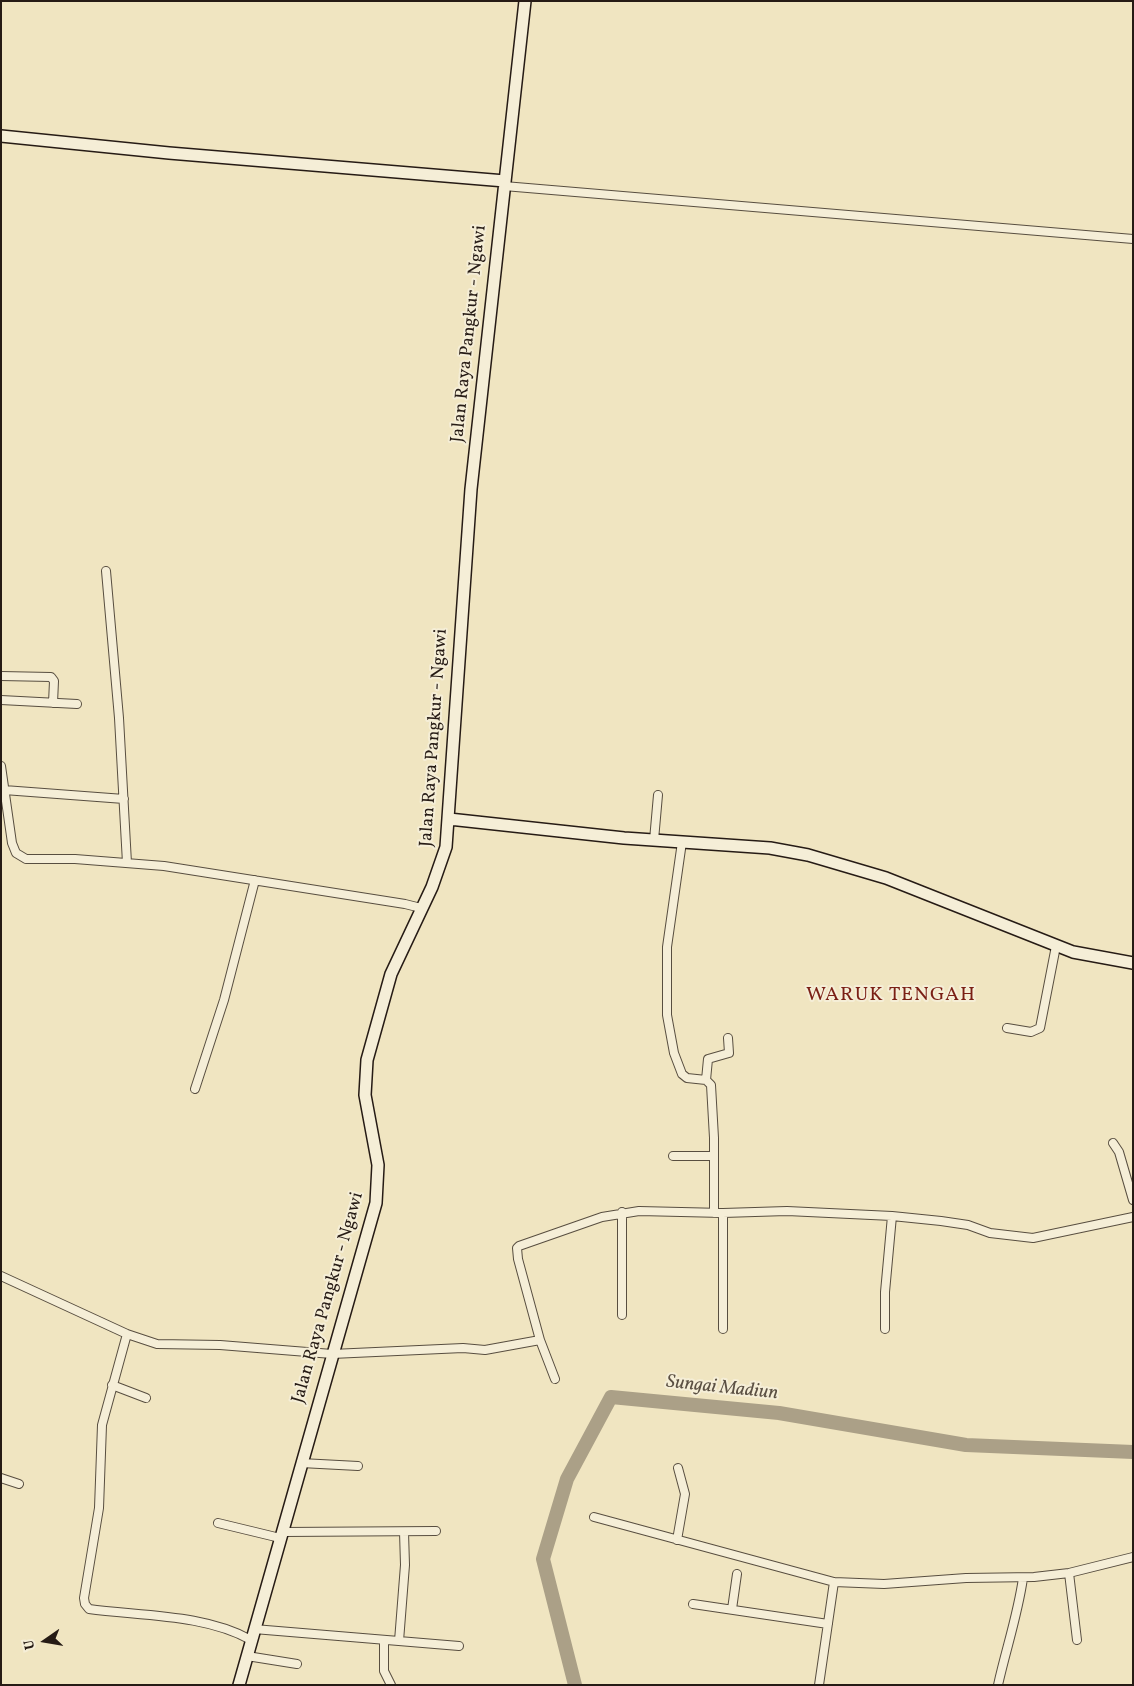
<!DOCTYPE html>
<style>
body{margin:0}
#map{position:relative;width:1134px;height:1686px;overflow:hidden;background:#f0e5c1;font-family:Vollkorn,serif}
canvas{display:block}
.frame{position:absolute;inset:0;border:2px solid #261b15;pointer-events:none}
.north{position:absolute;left:20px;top:1616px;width:50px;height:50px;-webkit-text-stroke:4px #f5eed7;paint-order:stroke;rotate:257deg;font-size:14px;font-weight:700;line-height:20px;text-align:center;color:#261b15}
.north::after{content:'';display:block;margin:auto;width:18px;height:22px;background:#261b15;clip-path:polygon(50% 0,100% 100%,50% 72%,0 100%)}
</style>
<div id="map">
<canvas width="1134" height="1686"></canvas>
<div class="frame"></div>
<div class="north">U</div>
</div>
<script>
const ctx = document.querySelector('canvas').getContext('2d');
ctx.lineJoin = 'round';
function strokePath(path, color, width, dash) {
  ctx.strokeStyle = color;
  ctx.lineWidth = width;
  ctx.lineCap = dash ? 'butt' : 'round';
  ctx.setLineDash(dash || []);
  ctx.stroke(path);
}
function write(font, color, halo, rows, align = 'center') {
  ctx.font = font + ' Vollkorn,serif';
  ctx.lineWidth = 4;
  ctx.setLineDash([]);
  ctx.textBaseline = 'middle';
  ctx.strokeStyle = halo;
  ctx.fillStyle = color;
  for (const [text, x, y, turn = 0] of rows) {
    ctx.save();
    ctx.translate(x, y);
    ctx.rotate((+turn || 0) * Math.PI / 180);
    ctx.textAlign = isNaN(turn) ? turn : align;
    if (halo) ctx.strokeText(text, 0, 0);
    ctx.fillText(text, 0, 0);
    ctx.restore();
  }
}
strokePath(new Path2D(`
 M575 1685 543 1559 567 1479 611 1397 779 1413 966 1445 1133 1452`), '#aba087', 14);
const street = new Path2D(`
 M504 186 1133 239
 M106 571 119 718 127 863
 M1 676 51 677 54 681 53 703
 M1 700 77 704
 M1 766 12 843 16 853 26 859H75L164 866 405 904 421 908
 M4 790 124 799
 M654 840 658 795
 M682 842 667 947V1015L674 1053 682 1074 687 1078 706 1080 711 1085 714 1138V1213
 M1007 1028 1031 1032 1040 1028 1056 946
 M706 1080 708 1059 729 1053 728 1038
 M195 1089 224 1000 255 880
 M1113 1143 1119 1152 1133 1200
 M673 1156H714
 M622 1212V1315
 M1 1276 127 1334 157 1344 220 1345 332 1354 463 1348 485 1350 540 1340 518 1259 517 1248 519 1246 602 1217 639 1211 723 1213 787 1211 892 1216 941 1221 968 1225 990 1233 1033 1238 1133 1217
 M723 1329V1213
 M885 1329V1292L892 1216
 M127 1334 102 1425 99 1508 84 1598 85 1604 89 1609C140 1616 205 1614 251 1640
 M540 1340 555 1379
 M112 1385 146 1398
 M301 1463 358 1466
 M1 1478 19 1484
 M594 1517 834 1582 884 1584 966 1578 1034 1577 1069 1573 1133 1557
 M218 1523 280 1538
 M283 1532 436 1531
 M677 1540 685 1494 678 1468
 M1069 1573 1077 1640
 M693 1604 828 1624
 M732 1609 737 1574
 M254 1629 459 1646
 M384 1641V1671L391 1685
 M399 1641 405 1565 404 1532
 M247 1656 297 1664
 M819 1685 834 1582
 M998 1685C1006 1649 1018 1614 1023 1578`);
const secondary = new Path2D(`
 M1 136 169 153 505 181
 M449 819 624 838 770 848 808 855 886 878 1073 952 1133 963
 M239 1685 376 1203 378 1165 365 1095 367 1060 391 974 432 887 446 847 471 489 525 1`);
strokePath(street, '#584e40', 10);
strokePath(secondary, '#261b15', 14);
strokePath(street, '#f5eed7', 8);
strokePath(secondary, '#f5eed7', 11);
write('18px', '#261b15', '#f5eed7', [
 ["Jalan Raya Pangkur - Ngawi",470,334,-84],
 ["Jalan Raya Pangkur - Ngawi",435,738,-86],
 ["Jalan Raya Pangkur - Ngawi",329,1298,-74]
]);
write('italic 19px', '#5b5043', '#f5eed7', [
 ["Sungai Madiun",722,1389,6]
]);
ctx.letterSpacing = '1px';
write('20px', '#7a1f14', '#f5eed7', [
 ["WARUK TENGAH",891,996]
]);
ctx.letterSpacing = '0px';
</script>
